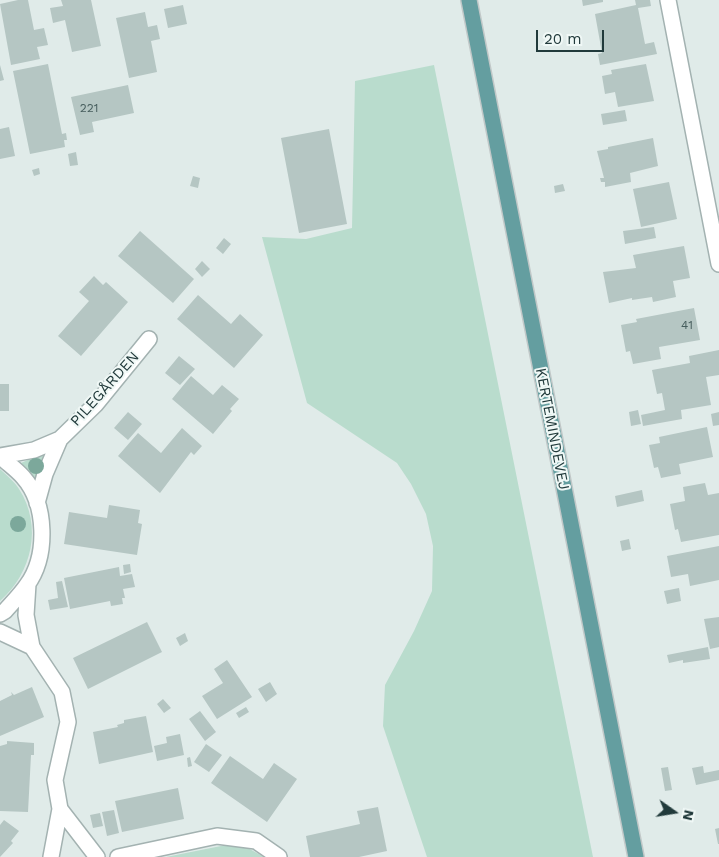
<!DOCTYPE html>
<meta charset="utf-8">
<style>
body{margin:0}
#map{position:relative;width:719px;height:857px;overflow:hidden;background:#e0ebe9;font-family:"Work Sans",sans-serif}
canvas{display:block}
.north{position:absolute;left:649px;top:787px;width:50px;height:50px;-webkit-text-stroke:4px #f0f8f6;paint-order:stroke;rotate:103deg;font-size:14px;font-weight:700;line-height:20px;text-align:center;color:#213a3b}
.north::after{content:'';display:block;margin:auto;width:18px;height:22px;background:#213a3b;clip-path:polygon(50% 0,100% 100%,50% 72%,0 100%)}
.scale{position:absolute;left:536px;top:30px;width:68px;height:22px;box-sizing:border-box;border:2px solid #213a3b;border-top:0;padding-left:6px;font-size:15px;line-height:18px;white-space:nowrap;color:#213a3b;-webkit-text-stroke:4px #f0f8f6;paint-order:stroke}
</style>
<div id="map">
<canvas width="719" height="857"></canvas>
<div class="north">N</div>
<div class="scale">20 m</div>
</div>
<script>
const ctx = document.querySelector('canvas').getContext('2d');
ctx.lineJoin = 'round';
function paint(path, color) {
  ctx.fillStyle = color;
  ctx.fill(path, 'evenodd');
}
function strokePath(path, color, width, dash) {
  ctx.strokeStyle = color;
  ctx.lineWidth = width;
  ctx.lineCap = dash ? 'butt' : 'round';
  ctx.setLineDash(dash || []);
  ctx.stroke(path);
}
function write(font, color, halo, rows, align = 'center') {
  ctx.font = font + ' "Work Sans",sans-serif';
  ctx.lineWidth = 4;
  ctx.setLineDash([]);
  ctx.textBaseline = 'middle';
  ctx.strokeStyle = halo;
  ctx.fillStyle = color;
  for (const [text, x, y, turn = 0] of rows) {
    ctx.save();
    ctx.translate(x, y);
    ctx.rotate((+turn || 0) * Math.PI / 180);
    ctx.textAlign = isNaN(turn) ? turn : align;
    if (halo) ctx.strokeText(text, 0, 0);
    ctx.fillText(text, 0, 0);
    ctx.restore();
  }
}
paint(new Path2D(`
 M434 65 593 857H427L383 726 385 685 414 631 432 591 433 546 426 514 411 484 397 463 307 403 262 237 306 239 352 228 355 81Z
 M50 450 36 479 21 463Z
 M0 469C6 475 14 481 19 489 43 526 32 573 0 601Z
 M231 844 246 847 264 857H166Z`), '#b9dccd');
paint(new Path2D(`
 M18 0H28L34 30 44 28 48 45 37 47 40 59 11 65 0 4Z
 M61 0H91L101 46 72 52 65 20 53 23 50 8 63 6Z
 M582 0H603V2L583 6Z
 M635 0H650L651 6 638 8 645 44 654 42 657 54 600 65 598 54 602 53 595 14 636 5Z
 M183 5 187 24 168 28 164 9Z
 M145 12 148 27 157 25 160 39 151 41 157 72 129 78 116 18Z
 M48 64 62 134 66 133 67 140H64L65 147 30 154 13 71Z
 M646 64 654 101 618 107 615 92 605 94 602 76 612 74 611 70Z
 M0 65 4 80 0 81Z
 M128 85 134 113 92 122 94 132 80 135 71 97Z
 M625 110 627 121 603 125 601 114Z
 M9 127 15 156 0 159V129Z
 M329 129 347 224 299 233 281 138Z
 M653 138 658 166 630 173 631 182 605 187V182H601L600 178H604L597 151 608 149V147Z
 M76 152 78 165 70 166 68 154Z
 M39 168 40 174 34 176 32 170Z
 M193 176 200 178 198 188 190 186Z
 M669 182 677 219 641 227 633 189Z
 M563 184 565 191 555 193 554 186Z
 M654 227 656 238 625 244 623 231Z
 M140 231 194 279 173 303 118 256Z
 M224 238 231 244 223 254 216 248Z
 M684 246 690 278 673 281 676 297 653 302 652 297 632 300V298L609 303 603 272 636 268 633 255Z
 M202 261 210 269 202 277 195 269Z
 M94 276 103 285 106 282 128 302 81 356 58 336 89 301 79 292Z
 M198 295 231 324 240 314 263 335 234 368 177 319Z
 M694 308 700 340 659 347 661 359 633 364 630 351 626 352 621 325 637 322 636 319Z
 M719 350V375L706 377 711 405 681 410 682 419 643 426 641 415 665 410 662 393 657 394 652 370 690 363 689 356Z
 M179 356 195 369 180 385 165 373Z
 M191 376 213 395 222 385 239 399 230 409 232 411 213 434 172 399Z
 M0 384H9V411H0Z
 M638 410 641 424 631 426 629 412Z
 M128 412 142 424 128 440 114 428Z
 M719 412V425L713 426 711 414Z
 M707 427 713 457 679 464 681 474 661 478 658 467 654 468 649 445 660 443 659 437Z
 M182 428 202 446 194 455 191 452 160 493 118 456 138 433 161 453Z
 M705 483 708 495 719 493V535L681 542 678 529 675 530 670 504 685 501 683 487Z
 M642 490 644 501 617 507 615 496Z
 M109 505 140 510 138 523 142 524 137 555 64 544 69 512 107 518Z
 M629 539 631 549 622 551 620 541Z
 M719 546V580L690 586 688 574 671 577 667 556Z
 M130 564 131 572 124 574 123 565Z
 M119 567 120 576 132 574 135 587 123 589 125 598H122L123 604 111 606 110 601 70 609 64 578Z
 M62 581 68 607 50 610 48 600 58 598 56 582Z
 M679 588 681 601 667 604 664 591Z
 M719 617V647L710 649 704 619Z
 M147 622 162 652 88 689 73 658Z
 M185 633 188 641 180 646 176 638Z
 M708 647 710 659 683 663V660L669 663 667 655Z
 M227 660 252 697 217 719 202 696 223 683 214 669Z
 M270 682 277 694 266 702 258 689Z
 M32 687 44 717 0 736V701L12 695 11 692 14 695Z
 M163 699 171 708 164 713 157 704Z
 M246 707 249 712 239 718 236 713Z
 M200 711 216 732 205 741 189 719Z
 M146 716 153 752 99 764 93 732 118 727 117 725 124 723V720Z
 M180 734 184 755 157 761 154 746 167 743 166 737Z
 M7 741 34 743V755H31L28 812 0 811V746L7 744Z
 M206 744 222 755 209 772 194 762Z
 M230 756 263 779 274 763 297 779 267 822 211 783Z
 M190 757 192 766 188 767 187 758Z
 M703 766 704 773 719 770V780L696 785 692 768Z
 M668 767 672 790 665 791 661 768Z
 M178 788 184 819 122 832 115 801Z
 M378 807 387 851 359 857H310L306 836 360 824 357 811Z
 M114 810 119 833 107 836 102 812Z
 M100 813 103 826 93 828 90 815Z
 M4 820 19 831 11 841 13 843 0 857V825Z
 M719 828V844H718L715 829Z`), '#b5c6c3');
const minor = new Path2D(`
 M668 0 719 264
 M0 456 34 450 60 439 96 404 149 339
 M0 456C7 463 16 469 23 477 47 504 48 556 27 585 21 594 12 603 5 611L0 614
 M37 503 45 474 60 439
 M28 584 26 615 32 647 62 692 68 722 55 780 60 809 51 857
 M0 632 32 647
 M60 809 97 857
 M118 857 217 836 256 841 279 857`);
const major = new Path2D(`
 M469 0 636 857`);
strokePath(minor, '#a3b2b1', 18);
strokePath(major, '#c1c8c8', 18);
strokePath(minor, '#fff', 15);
strokePath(major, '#649ea0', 15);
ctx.fillStyle = '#7ca89b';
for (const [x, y] of [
 [36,466],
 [18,524]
]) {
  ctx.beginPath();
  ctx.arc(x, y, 8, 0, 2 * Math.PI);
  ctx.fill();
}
write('12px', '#465d5d', null, [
 ["221",89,108],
 ["41",687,325]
]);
write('15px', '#213a3b', '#f0f8f6', [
 ["PILEGÅRDEN",105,389,-48],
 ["KERTEMINDEVEJ",552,429,79]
]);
</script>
